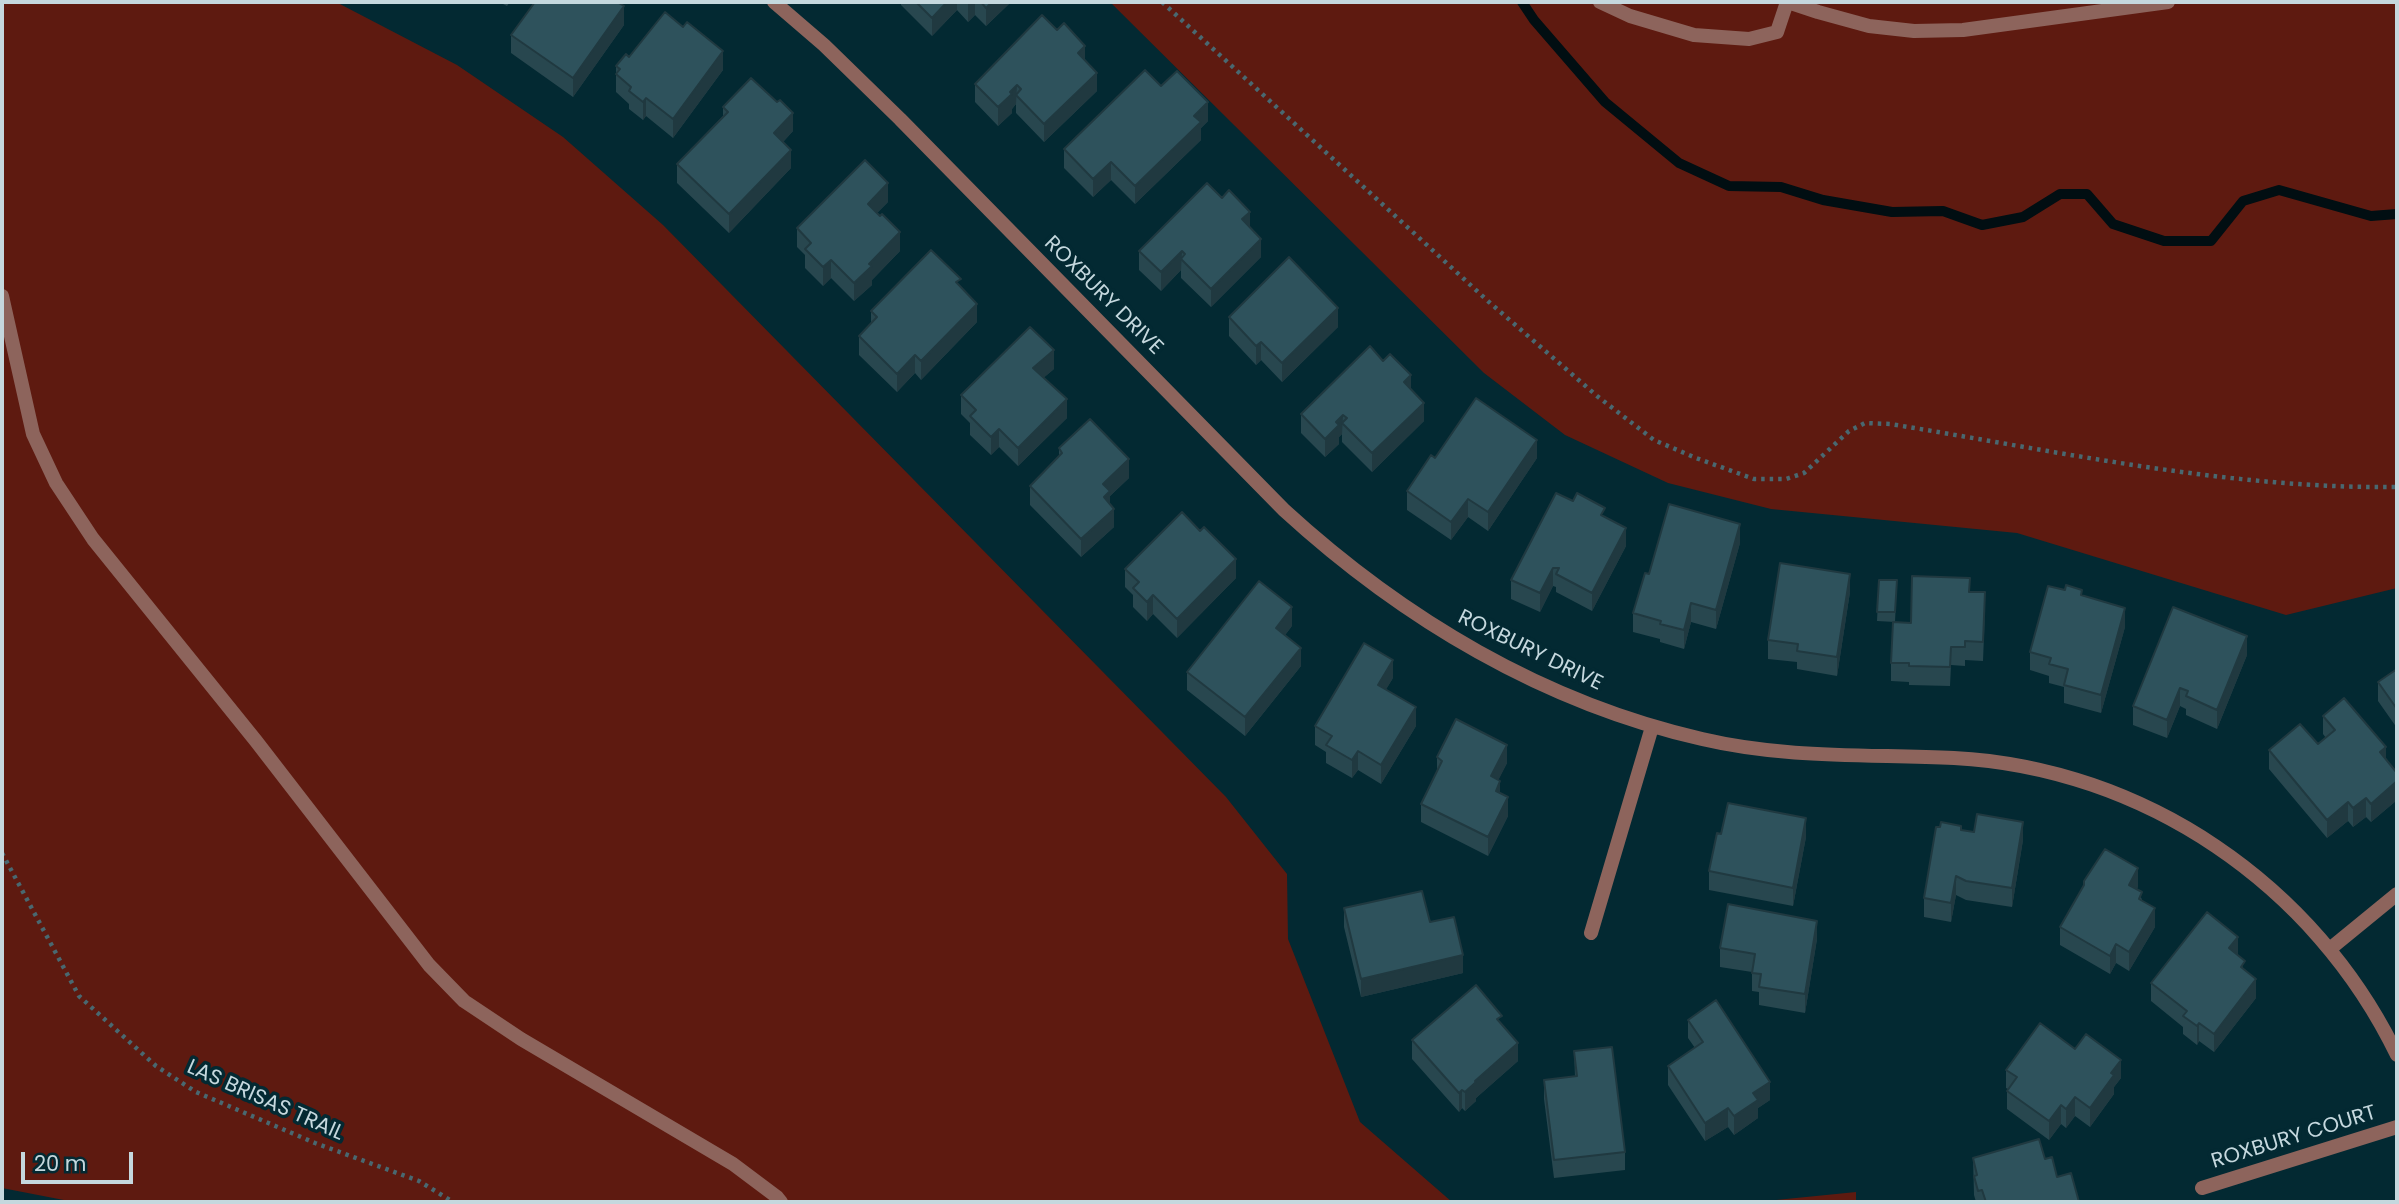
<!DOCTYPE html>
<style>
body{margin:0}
#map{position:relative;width:2399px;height:1204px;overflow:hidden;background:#032932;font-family:Poppins,sans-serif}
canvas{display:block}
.frame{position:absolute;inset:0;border:4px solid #c5d8de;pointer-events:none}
.scale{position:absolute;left:21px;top:1152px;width:112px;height:32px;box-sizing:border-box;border:4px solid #c5d8de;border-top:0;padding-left:9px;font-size:21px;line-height:24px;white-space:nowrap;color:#c5d8de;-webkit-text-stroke:5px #032932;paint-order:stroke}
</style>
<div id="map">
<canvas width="2399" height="1204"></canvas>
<div class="frame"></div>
<div class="scale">20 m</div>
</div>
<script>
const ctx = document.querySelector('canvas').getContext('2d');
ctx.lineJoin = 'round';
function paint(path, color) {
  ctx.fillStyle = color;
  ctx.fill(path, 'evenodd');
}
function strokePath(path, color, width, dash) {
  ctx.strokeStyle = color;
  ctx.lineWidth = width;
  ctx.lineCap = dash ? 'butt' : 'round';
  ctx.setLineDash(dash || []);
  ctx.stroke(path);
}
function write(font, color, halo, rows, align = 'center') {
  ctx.font = font + ' Poppins,sans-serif';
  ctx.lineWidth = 7;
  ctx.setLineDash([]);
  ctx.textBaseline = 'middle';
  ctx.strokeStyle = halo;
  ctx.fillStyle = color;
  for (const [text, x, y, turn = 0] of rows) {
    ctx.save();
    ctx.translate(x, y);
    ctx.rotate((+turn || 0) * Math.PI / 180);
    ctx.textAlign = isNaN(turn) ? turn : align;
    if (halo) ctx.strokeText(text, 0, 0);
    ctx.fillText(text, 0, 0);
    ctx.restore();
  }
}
paint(new Path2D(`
 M2 2H336L457 65 563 137 663 225 1226 797 1287 874 1288 939 1360 1122 1452 1202H74L2 1188Z
 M1110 2H2397V588L2286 615 2017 533 1771 509 1668 483 1565 435 1484 373Z
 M1856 1192V1202H1756Z`), '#5e1a10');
strokePath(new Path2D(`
 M1522 2 1534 20 1605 102 1679 163 1729 186 1781 187 1823 200 1892 212 1943 211 1982 225 2023 217 2060 194H2087L2113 224 2164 241H2211L2243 201 2279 190 2371 216 2397 214`), '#010e12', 10);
strokePath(new Path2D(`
 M1162 2 1489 302 1597 396 1654 440 1696 458 1754 479H1786L1804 473 1849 431 1865 423 1890 424C2057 451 2227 489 2397 487
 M2 853 79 996 156 1066 196 1092 315 1143 419 1181 453 1202`), '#496870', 4.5, [3.5, 5]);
strokePath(new Path2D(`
 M1600 2 1630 16 1694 35 1749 39 1777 32 1787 2
 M1788 2 1818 12 1869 26 1914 31 1963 30 2168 2
 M2 296 33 434 56 483 93 539 256 741 429 965 464 1001 521 1039 733 1164 777 1197 781 1202`), '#8d645c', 14);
strokePath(new Path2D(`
 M774 2 824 45 900 119 1284 510C1403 619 1544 703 1702 739 1787 759 1868 754 1954 758 2144 768 2315 885 2397 1055
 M1591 933 1652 727
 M2331 948 2397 894
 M2202 1188 2397 1127`), '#8d645c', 14);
paint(new Path2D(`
 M499 2H510L507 6Z
 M901 2H1011L986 26 975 15 968 22 957 10 932 36 901 5Z
 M624 25 573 97 511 53V35Z
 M629 57 723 70 673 138 646 116 643 120 629 109V104L616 92V66Z
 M1085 61 1097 91 1044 142 1016 113V104L1012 109V113L998 126 975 102V84Z
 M1161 86 1208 121 1201 128V140L1135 204 1111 180 1093 197 1064 168V149Z
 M777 102 793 131 783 142 791 168 729 233 677 183V164L723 116V107Z
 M888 202 877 213 900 251 872 280V285L854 301 831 278 823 286 805 268V255L797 247V228Z
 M1250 227 1261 257 1211 307 1181 278V270L1161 291 1139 270V251Z
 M961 287 977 322 921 380 915 373 897 392 859 355V336L871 324V311Z
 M1229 317 1338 327 1282 382 1261 360 1256 365 1229 336Z
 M1054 369 1043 378 1067 418 1018 466 999 447 991 455 970 435V423L961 414V395Z
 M1411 389 1424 421 1372 472 1342 442V434L1339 437V444L1325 457 1301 433V414Z
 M1059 448 1129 478 1110 496V504L1114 527 1081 557 1030 505V486L1059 456Z
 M1435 458H1537L1488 531 1468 517 1451 540 1407 510V491Z
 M1605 517 1626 546 1592 611 1556 592V587L1553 586 1540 612 1511 599V580Z
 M1740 543 1716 629 1691 622 1684 649 1660 642V639L1633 632V613L1649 574Z
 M1125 569 1236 578 1177 638 1153 614 1147 621 1133 607V595L1125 587Z
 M1879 580H1897L1895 622 1877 621Z
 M1850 592 1837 676 1797 669V662L1768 659V640Z
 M1970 592 1985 611 1983 661 1965 660V666L1951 665 1950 686 1909 685V682L1891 681V663L1911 623Z
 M2082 596 2125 627 2101 713 2064 703V687L2049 683V676L2030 670V652Z
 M1292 626 1285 635 1301 666 1245 736 1187 690V672Z
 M2247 655 2217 729 2186 715V709L2180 706 2167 738 2133 725V706Z
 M2397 669V728L2378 701V682Z
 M1393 678 1386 689 1416 726 1381 784 1358 770 1352 778 1326 763V752L1315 745V726Z
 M2323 716 2386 759 2397 773V800L2371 822 2366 817 2353 827 2348 821 2327 838 2269 769V750L2318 744 2326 738 2323 734Z
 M1437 757 1507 763 1498 780 1500 793 1508 816 1488 856 1421 822V804L1437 771Z
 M1961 830 2023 840 2012 907 1966 900 1956 895 1951 922 1924 917V898Z
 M1806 837 1793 906 1709 890V871Z
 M2138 887 2137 889 2155 927 2129 971 2116 963 2110 974 2060 945V927Z
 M1344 908 1430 922 1463 973 1361 997 1344 927Z
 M1817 939 1805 1013 1759 1005V992L1752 991V972L1720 967V948Z
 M2238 956 2256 998 2214 1052 2199 1041 2197 1045 2183 1034V1027L2151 1001V983Z
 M1688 1020 1770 1100 1758 1108V1118L1734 1135 1728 1127 1705 1141 1668 1085V1066L1695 1048 1688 1038Z
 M1502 1024 1518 1061 1476 1098V1101L1465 1111 1462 1108 1459 1112 1412 1059V1040Z
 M2075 1049 2121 1078 2114 1087V1094L2090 1127 2075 1116 2066 1128 2061 1124 2049 1140 2007 1109V1091L2008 1089 2006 1088V1070Z
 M1574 1051 1625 1152V1170L1554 1178 1544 1099V1080L1575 1077Z
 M1973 1158 2045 1159 2057 1177 2079 1202H1976L1974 1195Z`), '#28474f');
paint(new Path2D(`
 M947 2H957V10L932 36V18Z
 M970 2H975V15L968 22V3Z
 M992 2H1011L986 26V8Z
 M624 6V25L573 97V78Z
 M1085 46V65L1078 53Z
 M723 51V70L673 138V119Z
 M1097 73V91L1044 142V124Z
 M1017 85 1016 104 1012 109V113L998 126V107Z
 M646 98V116L643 120V102Z
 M1208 102V121L1201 128V140L1135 204V186L1194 116Z
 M793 113V131L774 152V133Z
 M791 150V168L729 233V214Z
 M1111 162V180L1093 197V179Z
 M888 183V202L868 222V204Z
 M1250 212V230L1242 219Z
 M900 232V251L872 280V285L854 301V283L869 264Z
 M1261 239V257L1211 307V289Z
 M1182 251 1181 270 1161 291V272Z
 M831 260V278L823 286V267Z
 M977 304V322L921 380V361Z
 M1338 308V327L1282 382V363Z
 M1261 342V360L1256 365V346Z
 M1054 350V369L1033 387V368Z
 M915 355V373L897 392V374Z
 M1411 375V394L1404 382Z
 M1067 399V418L1018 466V448Z
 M1424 403V421L1372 472V453Z
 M1343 415 1342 434 1339 437V444L1325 457V439Z
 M999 429V447L991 455V437Z
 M1537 440V458L1488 531V512Z
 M1129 459V478L1110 496V510L1104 502 1103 484Z
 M1468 499V517L1451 540V522Z
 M1114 509V527L1081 557V539Z
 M1740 524V543L1716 629V610Z
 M1626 528V546L1592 611V593Z
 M1236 559V578L1177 638V619Z
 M1553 568V586L1540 612V593Z
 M1850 574V592L1837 676V657Z
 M1153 595V614L1147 621V602Z
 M1691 603V622L1684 649V630Z
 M1292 607V626L1276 647V628Z
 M2125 608V627L2101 713V695Z
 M2247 636V655L2217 729V710Z
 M1301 648V666L1245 736V717Z
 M1393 660V678L1378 703V685Z
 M2180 688V706L2167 738V720Z
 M1416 707V726L1381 784V765Z
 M1507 745V763L1491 795V776Z
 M2386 747V765L2380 752Z
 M1358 751V770L1352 778V760Z
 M1500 781V800L1496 791Z
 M2397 781V800L2371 822V804Z
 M1508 797V816L1488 856V837Z
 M2366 798V817L2353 827V808Z
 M2348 802V821L2327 838V820Z
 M1806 818V837L1793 906V888Z
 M2023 822V840L2012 907V888Z
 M2138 868V887L2129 903V885Z
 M1956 876V895L1951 922V903Z
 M2155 908V927L2129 971V952Z
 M1817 921V939L1805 1013V994Z
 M2238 937V956L2229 948Z
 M2116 944V963L2110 974V956Z
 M1463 955V973L1361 997V979Z
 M2256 979V998L2214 1052V1034Z
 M2199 1023V1041L2197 1045V1026Z
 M1518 1043V1061L1476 1098V1101L1465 1111V1092L1475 1081Z
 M2121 1060V1078L2114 1087V1094L2090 1127V1108L2111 1073Z
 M1770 1082V1100L1758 1108V1118L1734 1135V1116L1753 1093Z
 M1462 1090V1108L1459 1112V1093Z
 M2075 1097V1116L2066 1128V1109Z
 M2061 1105V1124L2049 1140V1121Z
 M1728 1108V1127L1705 1141V1123Z`), '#203940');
const building = new Path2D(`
 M535 2H617L624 6 573 78 511 35Z
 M916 2H947L932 18Z
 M981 2H992L986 8Z
 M665 12 683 27 687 22 723 51 673 119 646 98 643 102 629 91 631 87 616 74 620 69 616 66 626 54 629 57Z
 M1042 15 1057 30 1064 23 1085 46 1078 53 1097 73 1044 124 1016 95 1021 89 1017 85 1010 92 1012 94 998 107 975 84Z
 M1145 70 1161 86 1177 71 1208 102 1194 116 1201 122 1135 186 1111 162 1093 179 1064 149Z
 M751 78 777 102 780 100 793 113 774 133 791 150 729 214 677 164 728 112 723 107Z
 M865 160 888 183 868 204 880 216 882 214 900 232 869 264 872 266 854 283 831 260 823 267 805 249 811 243 797 228Z
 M1207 183 1222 198 1229 190 1250 212 1242 219 1261 239 1211 289 1181 259 1185 254 1182 251 1161 272 1139 251Z
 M931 250 961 279 956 282 977 304 921 361 915 355 897 374 859 336 877 317 871 311Z
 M1289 257 1338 308 1282 363 1261 342 1256 346 1229 317Z
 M1030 327 1054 350 1033 368 1067 399 1018 448 999 429 991 437 970 416 976 410 961 395Z
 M1370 346 1383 361 1390 354 1411 375 1404 382 1424 403 1372 453 1342 423 1347 418 1343 415 1336 422 1339 425 1325 439 1301 414Z
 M1476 398 1537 440 1488 512 1468 499 1451 522 1407 491 1431 455 1435 458Z
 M1090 419 1129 459 1103 484 1110 491 1104 497 1114 509 1081 539 1030 486 1062 453 1059 448Z
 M1556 493 1573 501 1577 493 1605 508 1601 515 1626 528 1592 593 1556 574 1559 568H1553L1540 593 1511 580Z
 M1669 504 1740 524 1716 610 1691 603 1684 630 1660 624 1661 621 1633 613 1645 573 1649 574Z
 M1182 512 1200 531 1204 527 1236 559 1177 619 1153 595 1147 602 1133 588 1139 582 1125 569Z
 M1780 563 1850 574 1837 657 1797 651 1798 644 1768 640Z
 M1912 576 1970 578 1969 592H1985L1983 642 1965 641V647H1951L1950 667 1909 666V663H1891L1893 622 1911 623Z
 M1879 580H1897L1895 612H1877Z
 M1259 581 1292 607 1276 628 1301 648 1245 717 1187 672Z
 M2066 585 2082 590 2081 595 2125 608 2101 695 2064 685 2068 669 2049 664 2051 658 2030 652 2048 586 2065 590Z
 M2173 607 2247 636 2217 710 2186 696 2188 691 2180 688 2167 720 2133 706Z
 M1364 643 1393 660 1378 685 1416 707 1381 765 1358 751 1352 760 1326 745 1332 736 1315 726Z
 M2397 669V709L2378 682Z
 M2344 698 2386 747 2380 752 2397 773V781L2371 804 2366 798 2353 808 2348 802 2327 820 2269 750 2300 724 2318 744 2335 730 2323 716Z
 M1456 719 1507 745 1491 776 1500 781 1496 791 1508 797 1488 837 1421 804 1442 761 1437 757Z
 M1728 803 1806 818 1793 888 1709 871 1717 833 1721 834Z
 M1977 814 2023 822 2012 888 1966 881 1956 876 1951 903 1924 898 1936 827H1940L1941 822 1961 826V830L1974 832Z
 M2105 849 2138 868 2129 885 2142 892 2139 899 2155 908 2129 952 2116 944 2110 956 2060 927 2084 885V881Z
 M1422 891 1430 922 1454 917 1463 955 1361 979 1344 908Z
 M1728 904 1817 921 1805 994 1759 987 1761 974 1752 973 1755 954 1720 948Z
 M2207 912 2238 937 2229 948 2245 961 2241 967 2256 979 2214 1034 2199 1023 2197 1026 2183 1016 2187 1011 2151 983Z
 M1476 985 1502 1016 1497 1019 1518 1043 1475 1081 1476 1082 1465 1092 1462 1090 1459 1093 1412 1040Z
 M1716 1000 1770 1082 1753 1093 1758 1100 1734 1116 1728 1108 1705 1123 1668 1066 1703 1042 1688 1020Z
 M2040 1023 2075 1049 2086 1034 2121 1060 2111 1073 2114 1075 2090 1108 2075 1097 2066 1109 2061 1105 2049 1121 2007 1091 2017 1077 2006 1070Z
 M1612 1047 1625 1152 1554 1160 1544 1080 1577 1076 1574 1051Z
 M2039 1139 2045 1159 2052 1157 2057 1177 2071 1173 2079 1202H1986L1982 1190 1978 1191 1974 1176 1977 1175 1973 1158Z`);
paint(building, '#2e525c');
strokePath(building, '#203940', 2);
write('21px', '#c5d8de', '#032932', [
 ["ROXBURY DRIVE",1103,296,45],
 ["ROXBURY DRIVE",1530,651,26],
 ["LAS BRISAS TRAIL",265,1101,24],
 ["ROXBURY COURT",2294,1138,-17]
]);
</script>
